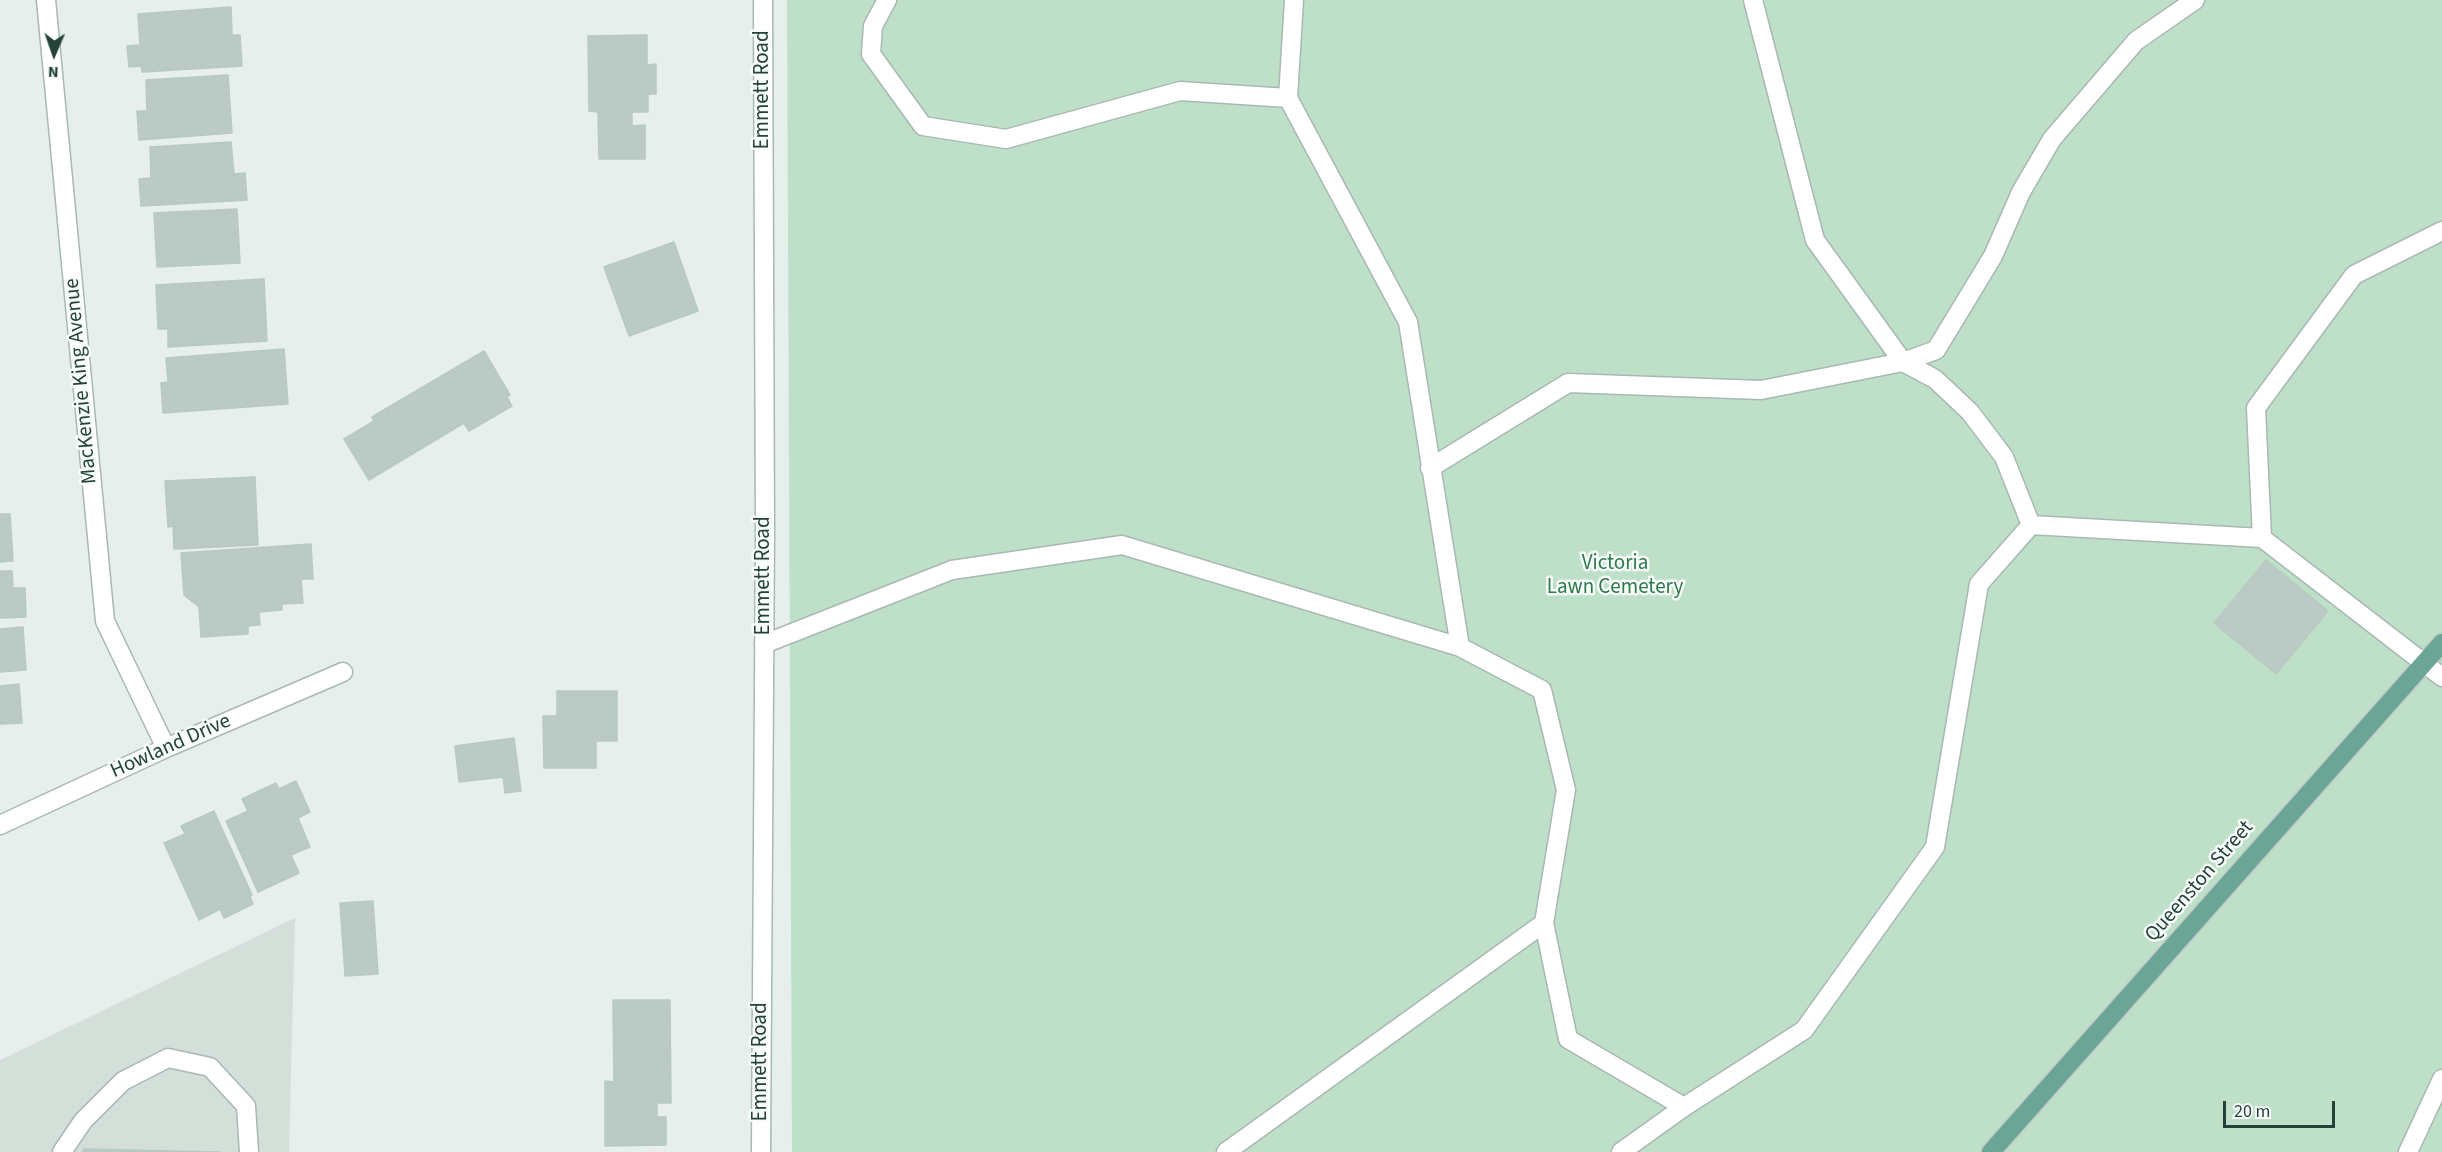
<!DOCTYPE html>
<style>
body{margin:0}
#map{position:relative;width:2442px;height:1152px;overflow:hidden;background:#e6efeb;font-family:"Source Sans 3",sans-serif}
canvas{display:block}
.north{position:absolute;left:24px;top:24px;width:60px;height:60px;-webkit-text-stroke:4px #f7fbf9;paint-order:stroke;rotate:182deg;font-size:16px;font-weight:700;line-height:24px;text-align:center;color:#24423a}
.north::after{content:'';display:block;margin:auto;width:21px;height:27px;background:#24423a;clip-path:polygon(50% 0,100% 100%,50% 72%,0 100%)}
.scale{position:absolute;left:2223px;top:1101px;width:112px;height:27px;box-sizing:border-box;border:3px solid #24423a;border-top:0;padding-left:8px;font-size:18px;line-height:21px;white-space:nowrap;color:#24423a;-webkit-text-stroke:4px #f7fbf9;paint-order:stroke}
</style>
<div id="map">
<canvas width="2442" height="1152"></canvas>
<div class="north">N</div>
<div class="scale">20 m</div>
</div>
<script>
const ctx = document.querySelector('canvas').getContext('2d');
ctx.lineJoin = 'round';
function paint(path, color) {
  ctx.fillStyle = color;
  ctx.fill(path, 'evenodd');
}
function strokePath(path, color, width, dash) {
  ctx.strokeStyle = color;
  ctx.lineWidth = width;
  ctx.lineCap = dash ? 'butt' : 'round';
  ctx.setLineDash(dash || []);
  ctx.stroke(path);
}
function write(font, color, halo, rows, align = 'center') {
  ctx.font = font + ' "Source Sans 3",sans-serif';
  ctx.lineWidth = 5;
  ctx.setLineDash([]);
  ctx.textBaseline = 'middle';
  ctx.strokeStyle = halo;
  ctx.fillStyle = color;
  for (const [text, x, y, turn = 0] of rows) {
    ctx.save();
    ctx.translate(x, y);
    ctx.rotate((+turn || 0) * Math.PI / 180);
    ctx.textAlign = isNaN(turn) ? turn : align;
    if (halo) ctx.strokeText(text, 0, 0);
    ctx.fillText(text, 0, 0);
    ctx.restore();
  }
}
paint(new Path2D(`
 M295 918 289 1152H0V1060Z`), '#d4dfda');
paint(new Path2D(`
 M787 0H2442V1152H792Z`), '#bfe0c8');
const building = new Path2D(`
 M231 7 232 35H240L242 66 142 72 141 66 129 67 127 46 140 45 138 14Z
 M647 35V65L656 64V94H648V112H632V126L645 125V159H599L598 112 589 111 588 36Z
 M228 75 232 133 139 140 137 111H147L146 80Z
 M231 142 234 174 245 173 247 200 141 206 139 179 151 178 150 147Z
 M237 209 240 263 157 267 154 213Z
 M674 242 698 311 629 336 604 267Z
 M264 279 267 341 168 347V329H158L156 285Z
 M284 349 288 404 163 413 161 383 168 382 166 358Z
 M484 351 510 395 507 397 512 406 469 431 464 423 369 480 344 439 374 421 372 417Z
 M255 477 258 545 174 549 173 526 168 527 165 481Z
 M0 514H10L13 561 0 562Z
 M311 544 313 579H301L303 603 282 604V610L259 612 260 625 248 626V634L201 637 199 607 184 595 181 553Z
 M2266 560 2328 611 2276 674 2214 623Z
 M0 571H12L13 588H25L26 617 0 618Z
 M23 627 26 670 0 672V629Z
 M19 684 22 723 0 724V686Z
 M557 691H617V741H596V768H544L543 716H557Z
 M514 738 521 791 505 793 503 777 459 782 455 746Z
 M296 781 310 812 298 818 310 847 291 855 299 873 258 892 226 821 248 811 242 799 276 783 279 789Z
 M214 811 252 895 250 897 253 904 224 918 220 909 199 920 164 843 185 834 181 826Z
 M373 901 378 974 345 976 340 903Z
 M613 1000H670L671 1103H657V1117H666V1145L605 1146V1081L614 1082Z
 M83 1149 221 1152H83Z`);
paint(building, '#bbcac4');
strokePath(building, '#b8c9c2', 1.5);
const minor = new Path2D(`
 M46 0 105 621 166 748
 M887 0 873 26 871 54 923 126 1006 139 1180 91 1288 98 1408 322 1460 647 1542 690 1566 790 1544 923 1226 1152
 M1753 0 1815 240 1903 362 1936 350 1993 256 2021 192 2052 139 2136 41 2195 0
 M1288 98 1294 0
 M2442 231 2354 275 2256 408 2262 538 2442 677
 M1430 468 1568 383 1761 390 1903 362 1935 379 1970 412 2004 457 2031 525 1979 584 1935 847 1804 1030 1684 1107 1568 1039 1544 923
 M2031 525 2262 538
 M764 644 952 570 1122 545 1460 647
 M0 825 166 748 343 672
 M62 1152 83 1121 123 1081 168 1058 210 1067 246 1106 249 1152
 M761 1152 765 532 763 0
 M1621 1152 1684 1107
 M2408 1152 2442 1079`);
const major = new Path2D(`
 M1991 1152 2442 643`);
strokePath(minor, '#a8b8b2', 21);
strokePath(major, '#c2cac8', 21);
strokePath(minor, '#fff', 18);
strokePath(major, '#6aa596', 18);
write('21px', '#24423a', '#f7fbf9', [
 ["Emmett Road",763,90,-90],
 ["MacKenzie King Avenue",82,381,-95],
 ["Emmett Road",764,576,-90],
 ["Howland Drive",171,747,-24],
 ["Queenston Street",2200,882,-49],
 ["Emmett Road",761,1062,-90]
]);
write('21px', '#2d7a4b', '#f7fbf9', [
 ["Victoria",1615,564],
 ["Lawn Cemetery",1615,588]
]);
</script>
